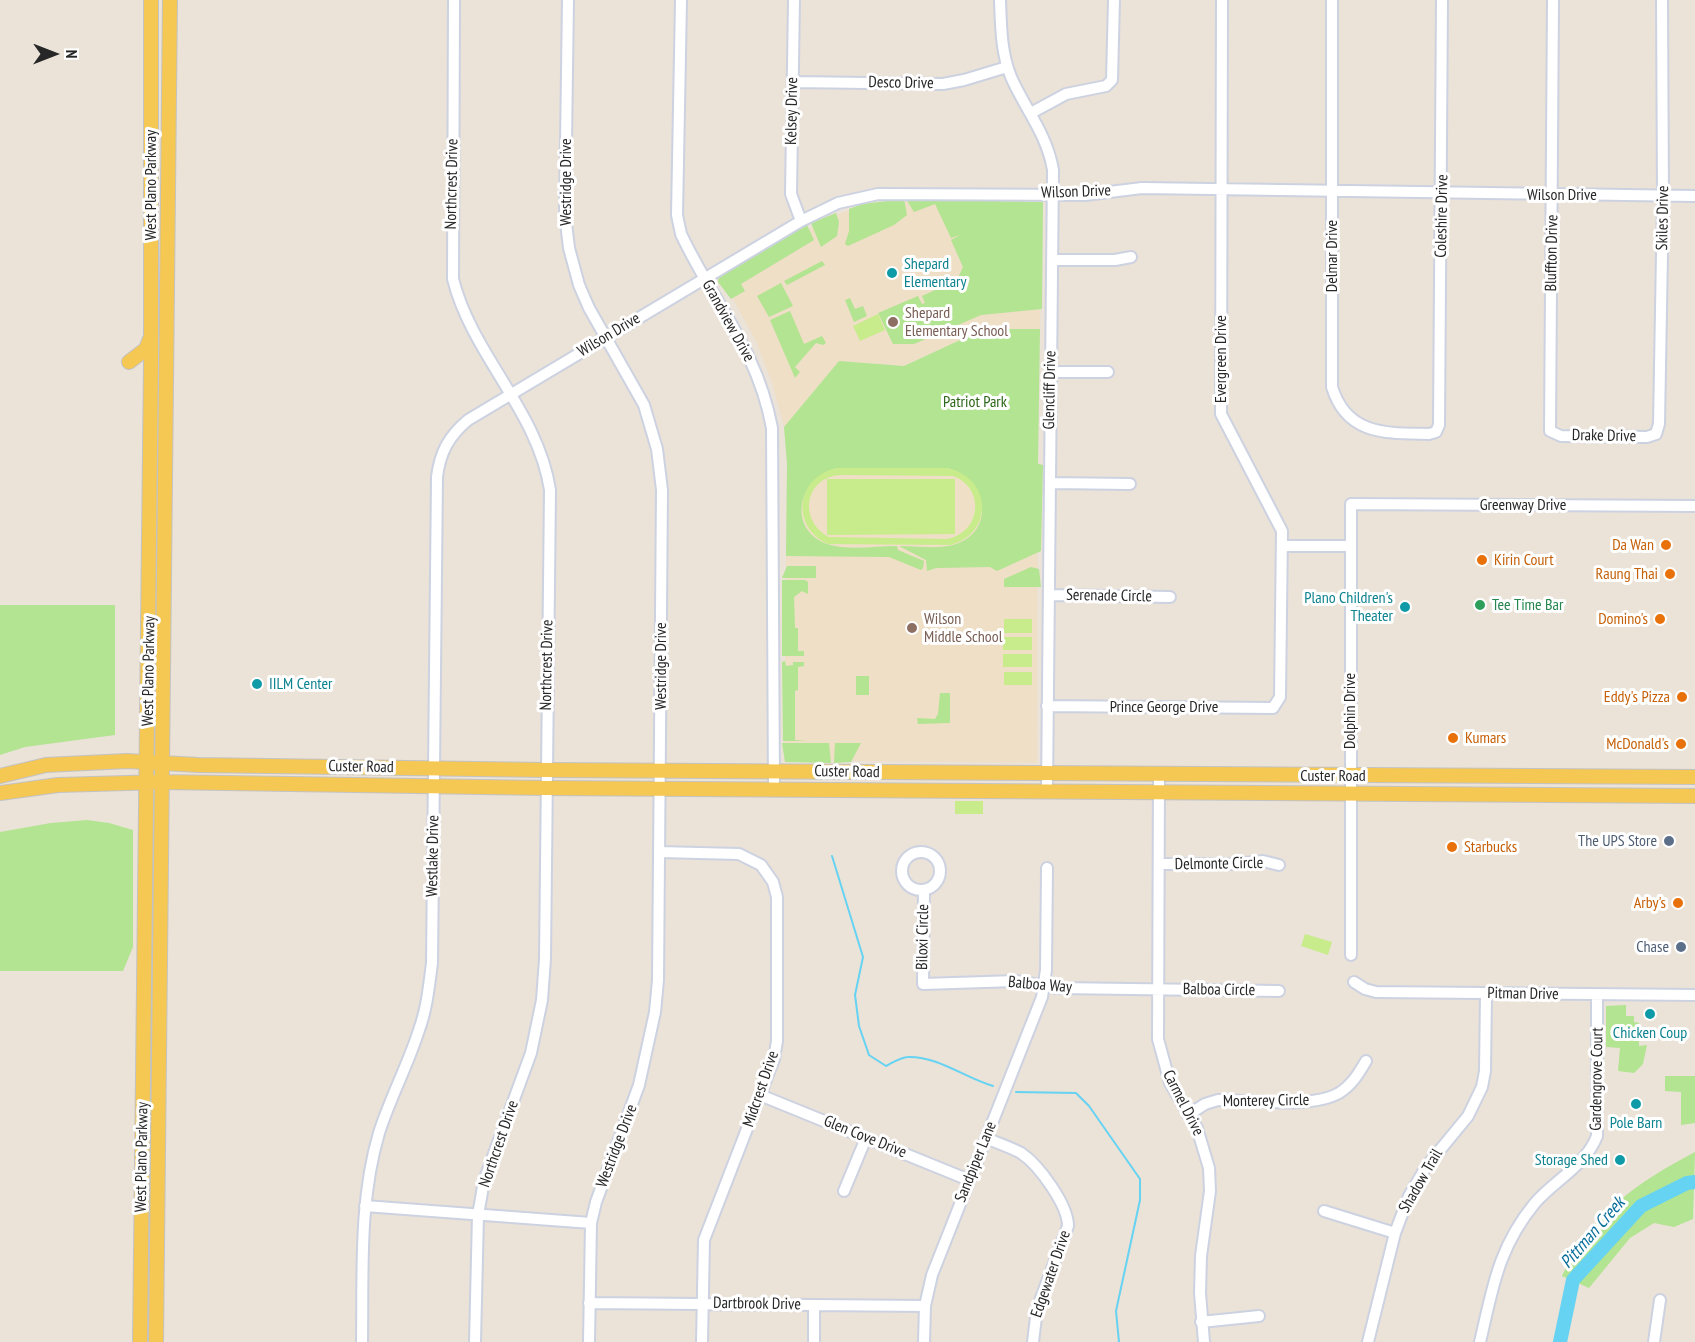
<!DOCTYPE html>
<style>
body{margin:0}
#map{position:relative;width:1695px;height:1342px;overflow:hidden;background:#ebe2d8;font-family:"PT Sans Narrow",sans-serif}
canvas{display:block}
.north{position:absolute;left:24px;top:24px;width:60px;height:60px;-webkit-text-stroke:4px #fff;paint-order:stroke;rotate:90deg;font-size:16px;font-weight:700;line-height:24px;text-align:center;color:#272727}
.north::after{content:'';display:block;margin:auto;width:21px;height:27px;background:#272727;clip-path:polygon(50% 0,100% 100%,50% 72%,0 100%)}
</style>
<div id="map">
<canvas width="1695" height="1342"></canvas>
<div class="north">N</div>
</div>
<script>
const ctx = document.querySelector('canvas').getContext('2d');
ctx.lineJoin = 'round';
function paint(path, color) {
  ctx.fillStyle = color;
  ctx.fill(path, 'evenodd');
}
function strokePath(path, color, width, dash) {
  ctx.strokeStyle = color;
  ctx.lineWidth = width;
  ctx.lineCap = dash ? 'butt' : 'round';
  ctx.setLineDash(dash || []);
  ctx.stroke(path);
}
function write(font, color, halo, rows, align = 'center') {
  ctx.font = font + ' "PT Sans Narrow",sans-serif';
  ctx.lineWidth = 6;
  ctx.setLineDash([]);
  ctx.textBaseline = 'middle';
  ctx.strokeStyle = halo;
  ctx.fillStyle = color;
  for (const [text, x, y, turn = 0] of rows) {
    ctx.save();
    ctx.translate(x, y);
    ctx.rotate((+turn || 0) * Math.PI / 180);
    ctx.textAlign = isNaN(turn) ? turn : align;
    if (halo) ctx.strokeText(text, 0, 0);
    ctx.fillText(text, 0, 0);
    ctx.restore();
  }
}
paint(new Path2D(`
 M895 202 1042 203 1040 329H984L904 366 839 361 784 427 772 383 755 339 722 280 830 217 864 205Z
 M787 464 1038 465 1037 763 784 760Z`), '#eedfc6');
paint(new Path2D(`
 M904 199 907 215 894 225 848 246 845 244 849 231V209L862 204Z
 M906 199 1043 202 1042 309 981 315 914 344H893L878 313 918 296 922 304 925 303 922 296 957 280 963 267 951 240 960 235 951 238 935 204 914 212Z
 M836 213 839 222 837 236 821 247 811 223Z
 M807 225 814 240 741 284 745 291 731 299 718 282 719 277Z
 M822 261 825 265 787 285 784 281Z
 M781 283 793 306 769 317 757 296Z
 M850 298 855 309 863 306 867 316 854 322 845 300Z
 M790 311 804 344 822 336 826 343 823 345 816 343 795 367 800 372 795 378 770 320Z
 M984 329H1040L1038 464 1043 465 1041 551 997 571 990 567 936 568 927 571 926 560 899 546C917 546 942 550 959 543 998 526 984 476 946 468H838C798 476 786 529 827 544 848 551 876 546 897 546L898 550 924 561 923 568 921 570 889 557 786 556 787 464 784 427 839 361 904 366Z
 M787 566H816V578H782Z
 M1031 567 1039 569 1041 587H1004V579Z
 M782 580H805L808 582V594L802 591 794 597 795 628H798V651H804V656H782Z
 M0 605H115V735L25 747 0 755Z
 M785 661 786 666 793 665V662H804V666L798 667V690L795 691V740L807 741H783L782 662Z
 M856 676H869V695H856Z
 M940 693H950V723L918 724 917 718 935 719 938 714Z
 M782 743H829L831 763 785 762Z
 M835 743H861L851 762 834 763Z
 M87 820 109 823 133 830V947L123 971H0V832L51 823Z
 M1626 1005V1016H1634V1022L1639 1023V1046L1647 1045 1643 1064 1634 1073 1618 1071 1620 1048 1606 1047V1006Z
 M1665 1076H1695V1123L1681 1125V1092L1665 1091Z
 M1695 1152 1693 1219 1674 1227 1654 1223 1630 1238 1589 1288 1562 1276C1589 1215 1638 1182 1695 1152Z`), '#b2e491');
paint(new Path2D(`
 M878 314 885 330 860 341 853 326Z
 M838 468H946C992 476 995 534 950 545L828 544C789 526 797 475 838 468ZM841 475 953 476C986 488 981 533 947 539L829 537C798 521 804 477 841 475Z
 M827 479H955V534L827 535Z
 M1004 619H1032V633H1004Z
 M1003 637H1032V650H1003Z
 M1003 654H1032V667H1003Z
 M1004 672H1032V685H1004Z
 M955 801H983V814H955Z
 M1305 934 1332 942 1328 955 1301 946Z`), '#c8ec8c');
strokePath(new Path2D(`
 M832 856 863 957 855 995 859 1026 869 1055 886 1066C892 1063 901 1057 908 1057 938 1056 965 1078 993 1086
 M1016 1092 1076 1093 1089 1106 1140 1179V1200L1116 1311 1119 1342`), '#66d3f2', 2);
strokePath(new Path2D(`
 M1560 1342 1573 1280 1641 1206 1687 1183 1695 1182`), '#66d3f2', 14);
const minor = new Path2D(`
 M454 0 453 279C472 355 538 411 550 490L545 959 542 1000 531 1053 484 1181 478 1215 475 1342
 M568 0 565 215 569 248 579 285 589 308 644 405 657 449 662 490 658 980 655 1012 639 1085 596 1202 591 1223 589 1342
 M681 0 677 215 681 234C714 304 757 348 772 428L774 788
 M794 0 791 194 801 221
 M1000 0C1001 27 1001 52 1011 77 1025 109 1047 134 1053 170L1047 791
 M1332 0V387C1347 436 1387 433 1429 434L1436 432 1439 425 1442 0
 M1553 0 1550 431 1561 436 1647 437 1656 434 1659 424 1663 196 1662 0
 M793 82 943 84 964 80 1007 67
 M1031 113 1066 94 1106 86 1112 80 1114 0
 M1052 260H1115L1131 257
 M1051 372H1108
 M1050 483 1130 484
 M1283 546H1351
 M1049 595 1170 597
 M1047 706 1273 708 1280 697 1282 531 1221 414 1222 0
 M1159 775 1158 1039 1170 1083 1197 1128 1209 1168 1210 1191 1201 1256 1200 1293 1204 1342
 M659 852 739 854 761 865 773 882 777 897V1041L774 1059 704 1240 702 1342
 M902 871a19 19 0 1 1 38 0a19 19 0 1 1-38 0Z
 M1159 864H1236L1263 861 1279 865
 M924 890 923 984 1016 981 1057 988 1279 991
 M1351 955V504L1695 506
 M1354 982 1365 989 1376 992 1695 995
 M760 1095 969 1180
 M1188 1115 1205 1104 1218 1100C1251 1100 1311 1109 1339 1093 1352 1085 1359 1073 1366 1061
 M986 1138C997 1143 1010 1147 1021 1153 1039 1165 1068 1205 1068 1226L1037 1309 1033 1342
 M844 1191 866 1138
 M365 1206 591 1223
 M1324 1211 1395 1233
 M589 1303 925 1306
 M1201 1322 1259 1316
 M362 1342C363 1272 359 1200 379 1133 390 1098 408 1065 419 1030 427 1008 429 986 432 963L437 477C440 452 449 436 468 420L801 221 838 203 878 194 1085 195 1142 188 1695 196
 M814 1342V1305
 M924 1342 925 1306 932 1275 1042 997 1046 970 1047 868
 M1368 1342 1395 1233 1409 1196 1426 1167 1468 1116 1482 1087 1485 1071 1486 994
 M1480 1342C1493 1287 1498 1248 1535 1203 1554 1181 1586 1165 1597 1136V995
 M1654 1342 1660 1300`);
const major = new Path2D(`
 M129 362 146 349 150 339
 M0 776 46 765 127 761 198 765 546 770 1695 777
 M0 793 58 785 162 782 546 788 1695 796
 M140 1342 151 362V0
 M156 1342 170 0`);
strokePath(minor, '#cdd2e1', 14);
strokePath(major, '#c3c3c3', 16);
strokePath(minor, '#fff', 10);
strokePath(major, '#f5c753', 14);
for (const [x, y, r, color] of [
 [892,273,6,"#0f9aa8"],
 [893,322,6,"#8d6e63"],
 [1666,545,6,"#e8710a"],
 [1482,560,6,"#e8710a"],
 [1670,574,6,"#e8710a"],
 [1480,605,6,"#2e9e5b"],
 [1405,607,6,"#0f9aa8"],
 [1660,619,6,"#e8710a"],
 [912,628,6,"#8d6e63"],
 [257,684,6,"#0f9aa8"],
 [1682,697,6,"#e8710a"],
 [1453,738,6,"#e8710a"],
 [1681,744,6,"#e8710a"],
 [1669,841,6,"#5c6f8a"],
 [1452,847,6,"#e8710a"],
 [1678,903,6,"#e8710a"],
 [1681,947,6,"#5c6f8a"],
 [1650,1014,6,"#0f9aa8"],
 [1636,1104,6,"#0f9aa8"],
 [1620,1160,6,"#0f9aa8"]
]) {
  const dot = new Path2D();
  dot.arc(x, y, r, 0, 2 * Math.PI);
  ctx.fillStyle = color;
  ctx.fill(dot);
  strokePath(dot, '#fff', 2);
}
write('16px', '#272727', '#fff', [
 ["Desco Drive",901,83,1],
 ["Kelsey Drive",792,111,-89],
 ["Westridge Drive",566,182,-90],
 ["Northcrest Drive",452,184,-89],
 ["West Plano Parkway",151,185,-90],
 ["Wilson Drive",1076,192,-2],
 ["Wilson Drive",1562,195],
 ["Coleshire Drive",1442,216,-89],
 ["Skiles Drive",1663,218,-89],
 ["Bluffton Drive",1552,253,-89],
 ["Delmar Drive",1332,256,-90],
 ["Grandview Drive",728,321,61],
 ["Wilson Drive",609,335,-31],
 ["Evergreen Drive",1221,359,-90],
 ["Glencliff Drive",1050,390,-89],
 ["Drake Drive",1604,436,1],
 ["Greenway Drive",1523,505],
 ["Serenade Circle",1109,596,1],
 ["Northcrest Drive",547,665,-89],
 ["Westridge Drive",661,666,-90],
 ["West Plano Parkway",149,671,-89],
 ["Prince George Drive",1164,707],
 ["Dolphin Drive",1350,711,-90],
 ["Custer Road",361,767,1],
 ["Custer Road",847,772,1],
 ["Custer Road",1333,776],
 ["Westlake Drive",433,856,-89],
 ["Delmonte Circle",1219,864,-1],
 ["Biloxi Circle",923,937,-89],
 ["Balboa Way",1040,985,5],
 ["Balboa Circle",1219,990,1],
 ["Pitman Drive",1523,994,1],
 ["Gardengrove Court",1597,1079,-89],
 ["Midcrest Drive",761,1089,-71],
 ["Monterey Circle",1266,1101,-1],
 ["Carmel Drive",1183,1103,63],
 ["Glen Cove Drive",865,1137,22],
 ["Northcrest Drive",499,1144,-71],
 ["Westridge Drive",617,1146,-69],
 ["West Plano Parkway",142,1157,-89],
 ["Sandpiper Lane",976,1162,-68],
 ["Shadow Trail",1421,1181,-60],
 ["Edgewater Drive",1051,1274,-71],
 ["Dartbrook Drive",757,1304,1]
]);
write('16px', '#0d838f', '#fff', [
 ["Shepard",904,264],
 ["Elementary",904,282],
 ["Plano Children's",1393,598,"right"],
 ["Theater",1393,616,"right"],
 ["IILM Center",269,684],
 ["Chicken Coup",1650,1033,"center"],
 ["Pole Barn",1636,1123,"center"],
 ["Storage Shed",1608,1160,"right"]
], 'left');
write('16px', '#785e54', '#fff', [
 ["Shepard",905,313],
 ["Elementary School",905,331],
 ["Wilson",924,619],
 ["Middle School",924,637]
], 'left');
write('16px', '#2b6517', '#fff', [
 ["Patriot Park",975,402]
]);
write('16px', '#c56008', '#fff', [
 ["Da Wan",1654,545],
 ["Kirin Court",1494,560,"left"],
 ["Raung Thai",1658,574],
 ["Domino's",1648,619],
 ["Eddy's Pizza",1670,697],
 ["Kumars",1465,738,"left"],
 ["McDonald's",1669,744],
 ["Starbucks",1464,847,"left"],
 ["Arby's",1666,903]
], 'right');
write('16px', '#27864d', '#fff', [
 ["Tee Time Bar",1492,605]
], 'left');
write('16px', '#4e5e75', '#fff', [
 ["The UPS Store",1657,841],
 ["Chase",1669,947]
], 'right');
write('italic 18px', '#096f9a', '#fff', [
 ["Pittman Creek",1593,1233,-49]
]);
</script>
